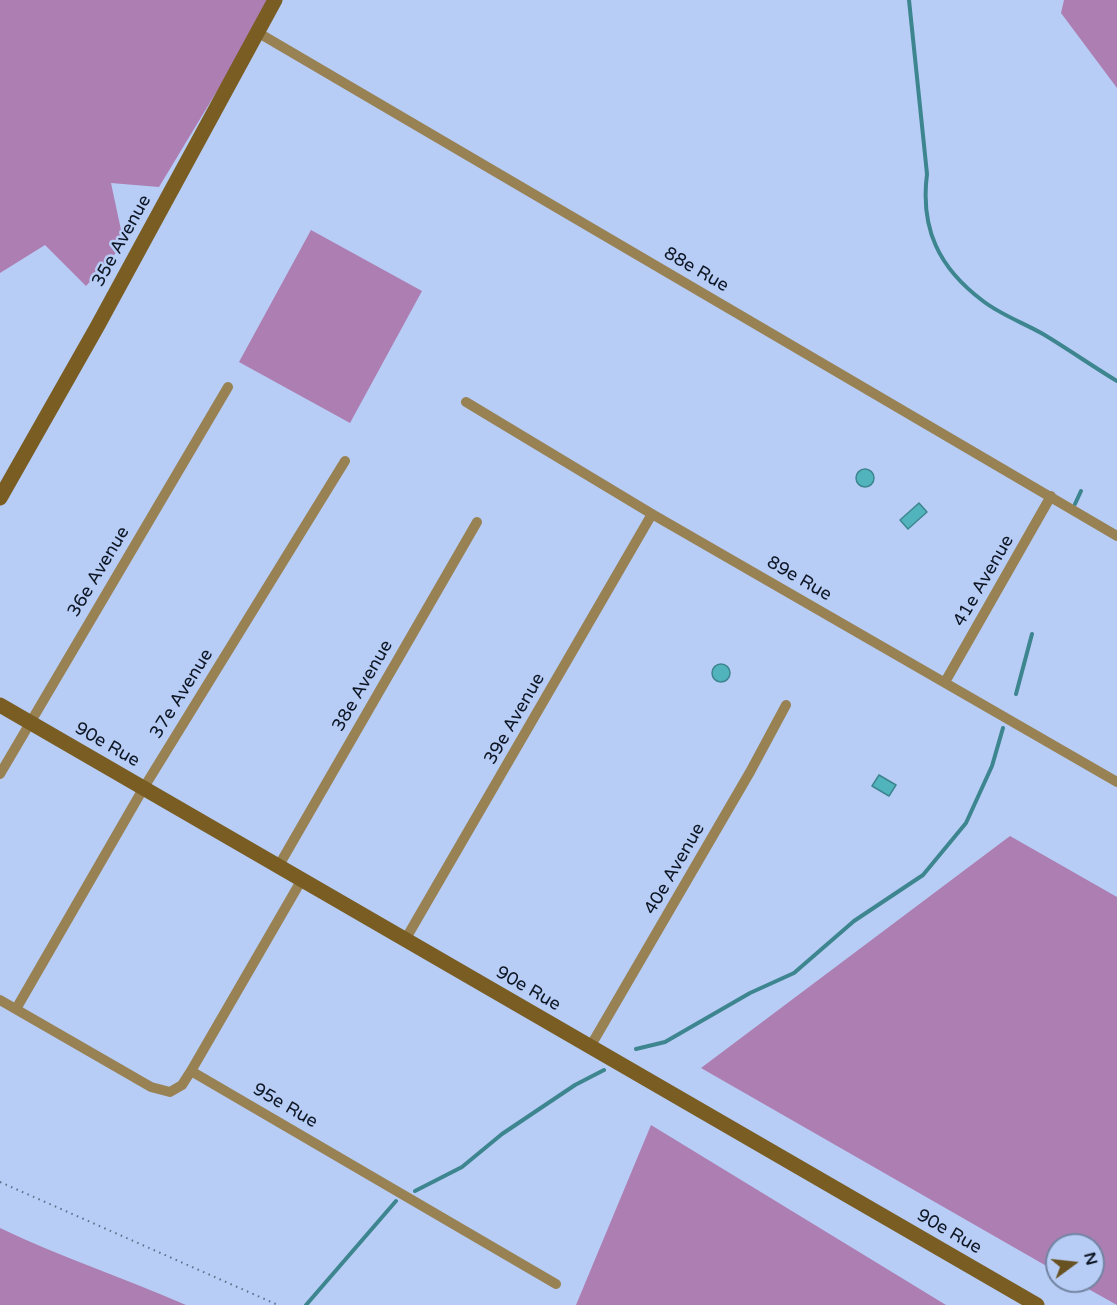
<!DOCTYPE html>
<style>
body{margin:0}
#map{position:relative;width:1117px;height:1305px;overflow:hidden;background:#b7cdf6;font-family:"Varela Round",sans-serif}
canvas{display:block}
.north{position:absolute;left:1045px;top:1233px;width:60px;height:60px;box-sizing:border-box;background:#b7cdf6;border:2px solid #7384a2;border-radius:50%;rotate:75deg;font-size:16px;font-weight:700;line-height:24px;text-align:center;color:#0e1624}
.north::after{content:'';display:block;margin:auto;width:21px;height:27px;background:#695222;clip-path:polygon(50% 0,100% 100%,50% 72%,0 100%)}
</style>
<div id="map">
<canvas width="1117" height="1305"></canvas>
<div class="north">N</div>
</div>
<script>
const ctx = document.querySelector('canvas').getContext('2d');
ctx.lineJoin = 'round';
function paint(path, color) {
  ctx.fillStyle = color;
  ctx.fill(path, 'evenodd');
}
function strokePath(path, color, width, dash) {
  ctx.strokeStyle = color;
  ctx.lineWidth = width;
  ctx.lineCap = dash ? 'butt' : 'round';
  ctx.setLineDash(dash || []);
  ctx.stroke(path);
}
function write(font, color, halo, rows, align = 'center') {
  ctx.font = font + ' "Varela Round",sans-serif';
  ctx.lineWidth = 5;
  ctx.setLineDash([]);
  ctx.textBaseline = 'middle';
  ctx.strokeStyle = halo;
  ctx.fillStyle = color;
  for (const [text, x, y, turn = 0] of rows) {
    ctx.save();
    ctx.translate(x, y);
    ctx.rotate((+turn || 0) * Math.PI / 180);
    ctx.textAlign = isNaN(turn) ? turn : align;
    if (halo) ctx.strokeText(text, 0, 0);
    ctx.fillText(text, 0, 0);
    ctx.restore();
  }
}
paint(new Path2D(`
 M0 0H272L159 187 111 183 124 244 86 286 45 245 0 273Z
 M1064 0H1117V88L1061 13Z
 M311 230 422 291 350 423 239 362Z
 M1010 836 1117 897V1305L1074 1281H1093V1245H1057V1272L701 1068Z
 M651 1125 946 1305H576Z
 M0 1228C60 1257 125 1278 186 1305H0Z`), '#ad7eb2');
const water = new Path2D(`
 M856 478a9 9 0 1 1 18 0a9 9 0 1 1-18 0Z
 M919 503 927 512 908 529 900 520Z
 M712 673a9 9 0 1 1 18 0a9 9 0 1 1-18 0Z
 M879 775 896 785 889 796 872 786Z`);
paint(water, '#51b4bd');
strokePath(water, '#3d858f', 1.5);
strokePath(new Path2D(`
 M909 0 927 174C920 229 939 268 983 301 1001 315 1024 323 1043 334 1068 349 1092 366 1117 381
 M1075 504 1081 491
 M1016 694 1032 634
 M636 1049 665 1042 750 993 794 973 854 921 923 875 966 823 992 766 1003 728
 M415 1191 462 1167 502 1134 575 1085 604 1070
 M306 1305 396 1201`), '#3d858f', 4);
strokePath(new Path2D(`
 M0 1182 278 1305`), '#5f6e89', 2, [1.5, 4.5]);
strokePath(new Path2D(`
 M257 32 1117 536
 M466 402 652 514 1117 782
 M945 682 1051 496
 M0 774 228 387
 M278 867 477 522
 M405 940 652 514
 M0 1000 151 1087 170 1092 182 1085 191 1071 301 881
 M16 1009 143 789 345 461
 M590 1047 750 772 786 705
 M191 1071 556 1284`), '#988153', 10);
strokePath(new Path2D(`
 M0 498 97 327 275 0
 M0 705 1037 1305`), '#795d23', 15);
write('18px', '#0e1624', '#b7cdf6', [
 ["35e Avenue",122,241,-61],
 ["88e Rue",696,270,30],
 ["36e Avenue",99,572,-59],
 ["89e Rue",799,579,30],
 ["41e Avenue",984,581,-60],
 ["38e Avenue",363,686,-60],
 ["37e Avenue",182,694,-58],
 ["39e Avenue",515,719,-60],
 ["90e Rue",107,745,30],
 ["40e Avenue",675,869,-60],
 ["90e Rue",528,989,30],
 ["95e Rue",285,1106,30],
 ["90e Rue",949,1232,30]
]);
</script>
